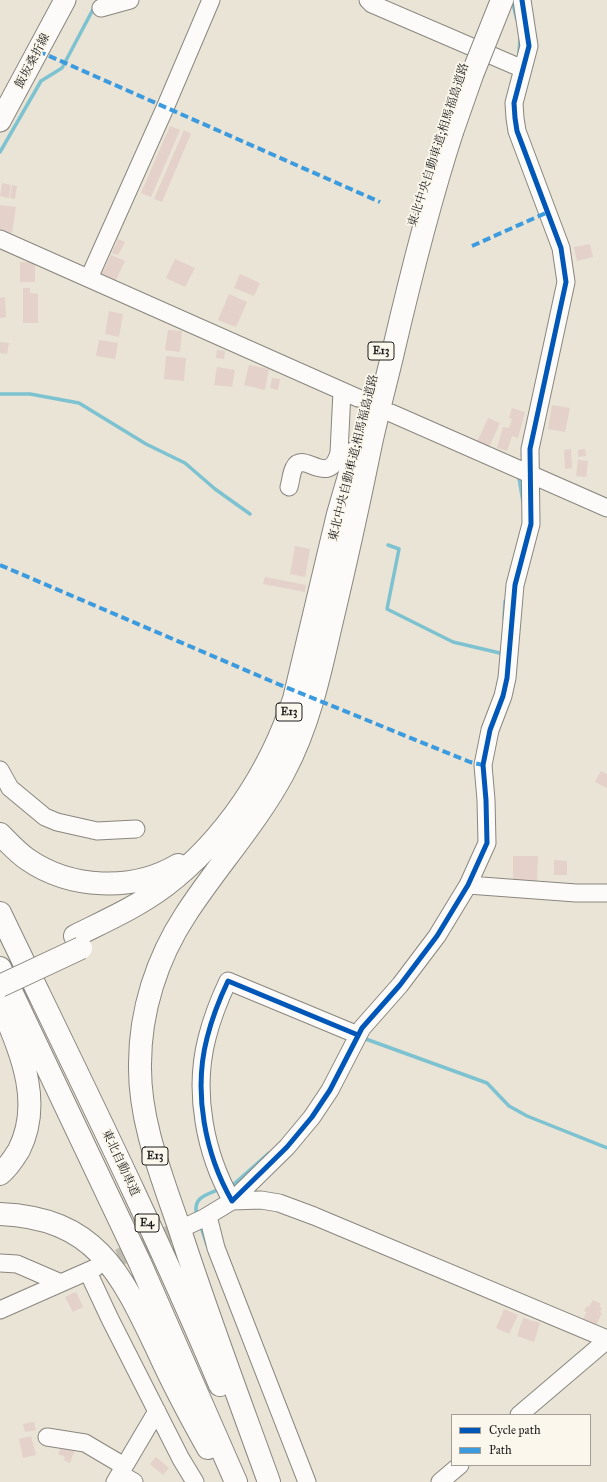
<!DOCTYPE html>
<meta charset="utf-8">
<style>
body{margin:0}
#map{position:relative;width:607px;height:1482px;overflow:hidden;background:#e9e4d5;font-family:"IM FELL Great Primer",serif}
canvas{display:block}
.legend{position:absolute;left:451px;top:1414px;width:140px;height:52px;box-sizing:border-box;background:#fbf7ec;border:1px solid #a29f99;margin:0;padding:5px 7px;list-style:none;font-size:12px;color:#1c1c1c}
.legend li{display:flex;align-items:center;gap:8px;height:20px}
.legend b{width:20px;border:1px solid #a29f99}
</style>
<div id="map">
<canvas width="607" height="1482"></canvas>
<ul class="legend">
<li><b style="height:5px;background:#0057b8"></b>Cycle path</li>
<li><b style="height:5px;background:#3c9bdf"></b>Path</li>
</ul>
</div>
<script>
const ctx = document.querySelector('canvas').getContext('2d');
ctx.lineJoin = 'round';
function strokePath(path, color, width, dash) {
  ctx.strokeStyle = color;
  ctx.lineWidth = width;
  ctx.lineCap = dash ? 'butt' : 'round';
  ctx.setLineDash(dash || []);
  ctx.stroke(path);
}
function paint(path, color) {
  ctx.fillStyle = color;
  ctx.fill(path, 'evenodd');
}
function write(font, color, halo, rows, align = 'center') {
  ctx.font = font + ' "IM FELL Great Primer","Noto Serif JP",serif';
  ctx.lineWidth = 3.5;
  ctx.setLineDash([]);
  ctx.textBaseline = 'middle';
  ctx.strokeStyle = halo;
  ctx.fillStyle = color;
  for (const [text, x, y, turn = 0] of rows) {
    ctx.save();
    ctx.translate(x, y);
    ctx.rotate((+turn || 0) * Math.PI / 180);
    ctx.textAlign = isNaN(turn) ? turn : align;
    if (halo) ctx.strokeText(text, 0, 0);
    ctx.fillText(text, 0, 0);
    ctx.restore();
  }
}
strokePath(new Path2D(`
 M512 0 517 20
 M519 52 520 38
 M0 152 41 81 62 68 98 0
 M0 394H30L79 403 146 444 185 463 215 489 250 514
 M519 475V478L523 502
 M388 545 399 549 387 609 453 642 504 654
 M504 619 505 601
 M363 1038 487 1083 509 1106 527 1116 607 1148
 M229 1186 234 1184 269 1153
 M197 1216C192 1198 205 1195 220 1189
 M200 1224 207 1245`), '#7dc2d0', 3.5);
paint(new Path2D(`
 M170 126 180 130 151 197 141 193Z
 M184 130 191 134 162 202 154 199Z
 M2 183 11 185 9 198 0 196Z
 M12 185 17 186 15 199 10 198Z
 M0 205 16 207 12 233 0 231Z
 M118 239 125 242 118 255 112 253Z
 M590 244 593 257 577 261 574 247Z
 M111 255 125 261 115 282 101 275Z
 M175 259 195 268 185 287 166 278Z
 M20 262H35V282H20Z
 M240 274 260 283 254 296 234 288Z
 M23 288H30V293L38 294V323H23Z
 M229 294 247 302 236 327 218 320Z
 M5 297 6 317 0 318V298Z
 M109 311 123 314 119 337 105 334Z
 M168 330 182 331 180 352 165 350Z
 M99 340 118 343 115 359 96 356Z
 M0 342 9 343 7 354 0 353Z
 M217 350 225 351 224 359 216 358Z
 M166 356 186 358 184 381 164 379Z
 M249 365 269 369 265 390 244 385Z
 M217 367 235 370 232 387 214 385Z
 M272 378 280 379 278 390 270 388Z
 M552 405 570 408 565 432 548 429Z
 M512 408 525 412 518 438 512 436 507 451 497 448 503 427 509 428 512 419 509 418Z
 M488 418 500 423 489 447 477 442Z
 M571 449 572 468 565 469 564 450Z
 M585 449 586 456 578 457V450Z
 M578 460 588 461 586 477 576 476Z
 M295 546 310 549 305 577 290 574Z
 M265 577 306 585 305 592 263 584Z
 M601 771 607 774V788L595 782Z
 M513 856H538L537 881H513Z
 M554 860 567 861V875H554Z
 M76 1292 83 1307 73 1312 65 1297Z
 M593 1300 601 1304 599 1307 602 1308 600 1312 602 1313 596 1325 583 1319 587 1312 584 1311 587 1306 589 1307Z
 M504 1309 518 1315 509 1334 496 1328Z
 M523 1318 540 1323 534 1342 517 1336Z
 M34 1422 36 1430 25 1432 23 1424Z
 M31 1436 36 1455 23 1458 19 1439Z
 M62 1444 75 1449 70 1463 64 1460 65 1457 58 1454Z
 M156 1457 169 1468 163 1475 150 1464Z`), '#e4d1ca');
strokePath(new Path2D(`
 M96 1268 189 1225`), '#c0bcb0', 17, [17, 8]);
const minor = new Path2D(`
 M368 0 372 4 523 69
 M101 8 130 0
 M0 239 358 398
 M89 278 165 108 211 0
 M391 413 607 508
 M289 487C291 481 291 473 294 468 303 449 328 489 339 453L342 391
 M0 770 10 788 45 817 57 822 97 831 136 829
 M468 885 576 893H607
 M358 1035 228 981C219 1000 212 1018 207 1038 193 1092 205 1154 232 1201L287 1147 312 1117 330 1090 362 1028 400 985 437 936 468 885 487 843 486 800 483 765 490 730 503 696 507 678 515 585 531 524 530 449 566 282 561 248 517 131 515 118 514 103 529 46 522 0
 M208 1216 216 1248 307 1482
 M189 1225 204 1218 232 1201 261 1200 279 1203 314 1216 607 1339
 M0 1263 17 1264 61 1283
 M88 1272 110 1319 181 1459 195 1482
 M0 1310 95 1268
 M519 1415 607 1340
 M47 1437 85 1443 124 1466
 M120 1474 134 1482
 M115 1482 157 1411
 M440 1482 460 1465`);
const major = new Path2D(`
 M0 121 65 0`);
const highway = new Path2D(`
 M0 834C8 842 17 852 27 859 70 889 133 892 178 865
 M0 913C75 1069 153 1225 220 1385
 M75 936C105 921 137 907 165 886 226 839 270 772 294 699L338 514 356 452
 M0 968 140 1263 236 1482
 M0 1002C19 1049 44 1100 19 1150 14 1158 8 1168 0 1174
 M0 1214C96 1218 121 1273 158 1351 173 1384 190 1416 208 1448
 M269 1482C238 1396 206 1311 178 1224 160 1172 139 1119 140 1064 140 1011 157 958 186 914 217 866 257 823 284 772 308 727 319 678 330 629 344 570 357 512 369 453 376 418 386 383 394 348 411 275 429 203 452 132`);
strokePath(minor, '#89867f', 19);
strokePath(major, '#89867f', 23);
strokePath(highway, '#89867f', 24);
strokePath(minor, '#fcfbf9', 17);
strokePath(major, '#fcfbf9', 21);
strokePath(highway, '#fcfbf9', 22);
const highwayBridge = new Path2D(`
 M452 132 472 75 502 0
 M0 986 81 948`);
strokePath(highwayBridge, '#89867f', 24, []);
strokePath(highwayBridge, '#fcfbf9', 22);
strokePath(new Path2D(`
 M38 51 380 202
 M472 246 548 212
 M0 565 278 684 470 762 483 765`), '#3c9bdf', 4, [8, 4]);
strokePath(new Path2D(`
 M358 1035 228 981C219 1000 212 1018 207 1038 193 1092 205 1154 232 1201L287 1147 312 1117 330 1090 362 1028 400 985 437 936 468 885 487 843 486 800 483 765 490 730 503 696 507 678 515 585 531 524 530 449 566 282 561 248 517 131 515 118 514 103 529 46 522 0`), '#0057b8', 5);
for (const [x, y, w] of [
 [381,351,26],
 [289,712,26],
 [155,1156,26],
 [147,1223,24]
]) {
  const box = new Path2D();
  box.roundRect(x - w / 2, y - 9, w, 18, 3);
  ctx.fillStyle = '#fbf7ec';
  ctx.fill(box);
  strokePath(box, '#1c1c1c', 1);
}
write('bold 11px', '#1c1c1c', null, [
 ["E13",381,351],
 ["E13",289,712],
 ["E13",155,1156],
 ["E4",147,1223]
]);
write('12px', '#1c1c1c', '#fbf7ec', [
 ["飯坂桑折線",33,61,-62],
 ["東北中央自動車道;相馬福島道路",439,145,-72],
 ["東北中央自動車道;相馬福島道路",354,458,-76],
 ["東北自動車道",120,1163,65]
]);
</script>
